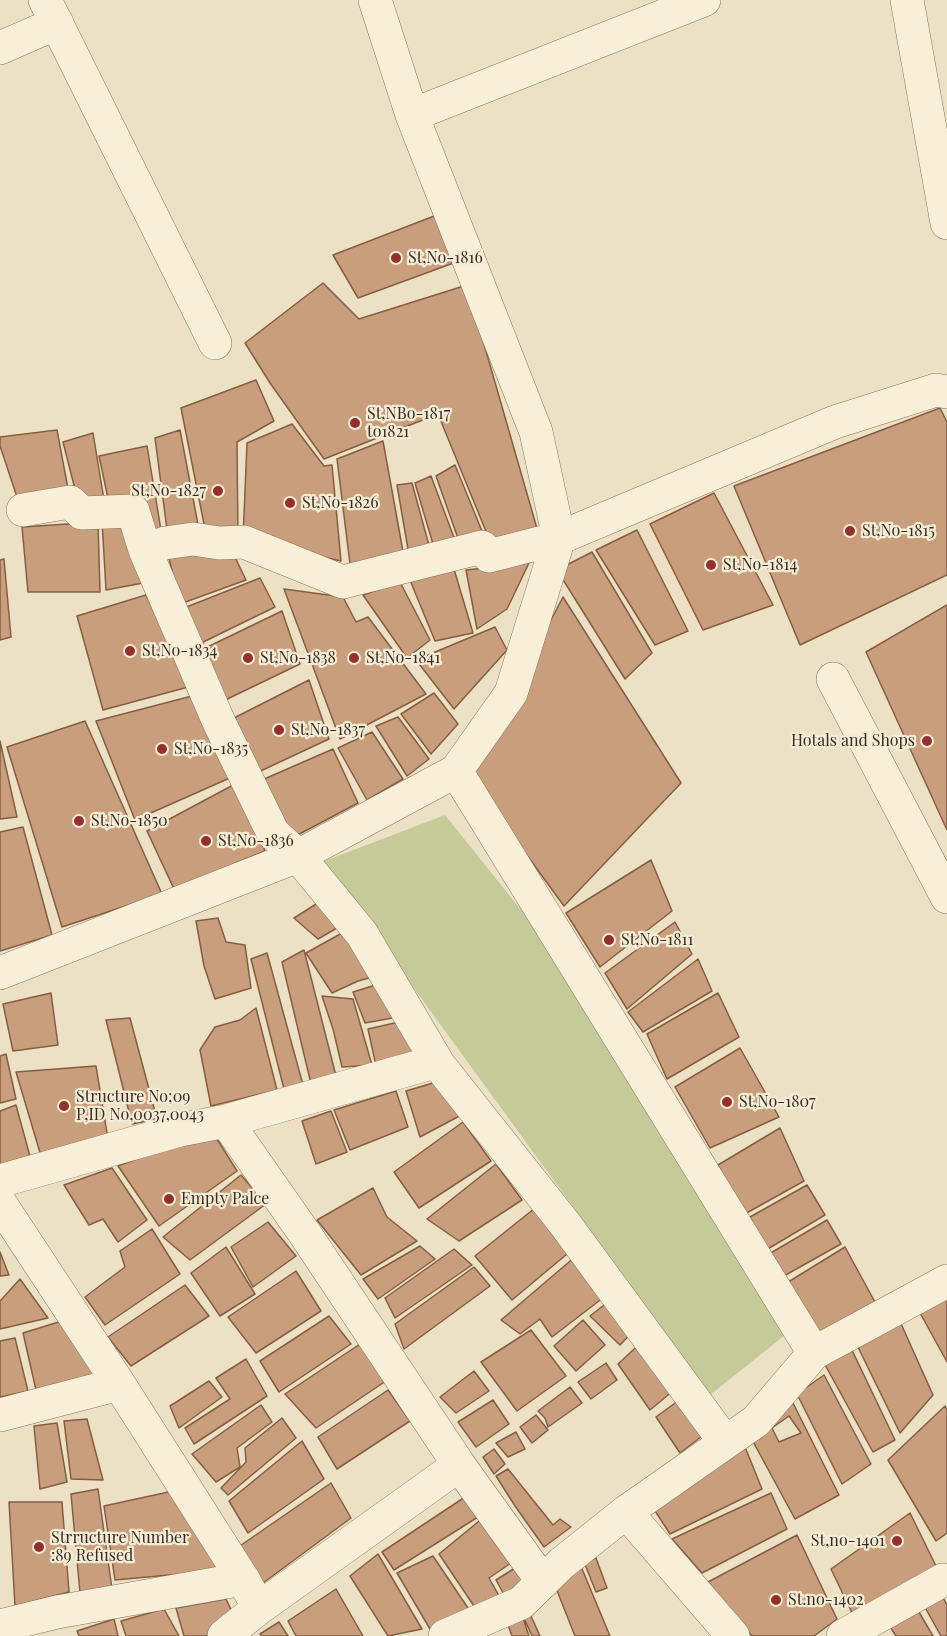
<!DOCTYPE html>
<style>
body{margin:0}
canvas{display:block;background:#ede1c5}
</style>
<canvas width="947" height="1636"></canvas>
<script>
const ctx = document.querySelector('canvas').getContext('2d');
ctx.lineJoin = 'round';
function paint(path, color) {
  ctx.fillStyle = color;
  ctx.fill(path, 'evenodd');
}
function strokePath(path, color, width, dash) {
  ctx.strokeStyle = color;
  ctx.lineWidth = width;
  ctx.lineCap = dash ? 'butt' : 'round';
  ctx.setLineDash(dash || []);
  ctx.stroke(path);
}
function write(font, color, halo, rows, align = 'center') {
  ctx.font = font + ' "Playfair Display",serif';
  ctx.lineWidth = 4.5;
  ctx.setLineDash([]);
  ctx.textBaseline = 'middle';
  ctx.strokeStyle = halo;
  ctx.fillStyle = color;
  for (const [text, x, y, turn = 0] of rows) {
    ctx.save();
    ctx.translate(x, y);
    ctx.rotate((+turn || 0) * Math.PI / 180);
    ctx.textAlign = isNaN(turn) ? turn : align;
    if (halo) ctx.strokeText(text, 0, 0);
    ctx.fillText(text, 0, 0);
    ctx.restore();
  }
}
paint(new Path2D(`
 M445 815 542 936 789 1332 710 1395 322 862Z`), '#c4cb99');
const building = new Path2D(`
 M442 213 459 261 358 298 333 255Z
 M323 283 359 319 467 285 538 532 494 551 438 414 324 459 270 383 245 343Z
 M256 380 274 421 237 442 238 539H207L181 408Z
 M940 408 947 422V575L800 645 734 486Z
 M292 424 324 466 332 465 341 561 243 539 247 443Z
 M57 430 69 494 18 500 0 446V437Z
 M180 430 200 535 168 537 155 438Z
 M93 433 105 506 80 509 63 442Z
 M383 441 404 557 351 572 337 459Z
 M147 446 162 536 145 537 110 508 99 456Z
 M455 465 484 536 460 544 436 476Z
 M431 476 456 543 435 551 415 483Z
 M412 483 430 549 409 555 397 485Z
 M714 493 773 605 703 630 650 524Z
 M129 519 143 583 106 590 102 520Z
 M98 522 100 592H28L22 527Z
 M637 530 688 631 655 645 596 550Z
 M231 549 246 580 180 604 168 554Z
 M592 552 652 653 625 679 557 570Z
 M4 559 11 637 0 640V560Z
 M529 563 507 609 477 629 466 570Z
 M454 569 473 633 435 641 410 580Z
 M260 578 275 607 193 647 184 608Z
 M400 582 430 640 407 658 363 595Z
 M284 589 343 597 356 622 368 617 426 694 340 739Z
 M146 595 192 686 103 710 77 616Z
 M563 597 681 783 564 906 469 776Z
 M947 605V830L866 652Z
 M282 611 300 664 219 703 195 653Z
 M495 627 507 650 454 709 416 660Z
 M309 680 329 739 252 775 228 721Z
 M434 693 458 724 431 754 401 714Z
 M192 696 232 777 135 820 96 721Z
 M398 717 429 759 407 776 376 726Z
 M85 721 162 894 62 927 7 747Z
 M372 732 403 779 367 800 338 748Z
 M0 741 17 817 0 819Z
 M333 749 358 803 290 839 262 780Z
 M237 783 265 851 174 889 147 831Z
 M23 827 52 935 0 951V832Z
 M651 860 672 911 600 967 566 913Z
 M321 901 344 924 318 939 294 918Z
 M218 918 226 942 245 945 251 988 215 999 204 966 196 921Z
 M675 922 692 954 627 1009 605 973Z
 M342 933 373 977 358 981 332 993 306 953Z
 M304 950 336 1076 312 1088 282 962Z
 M267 953 303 1085 284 1089 251 959Z
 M698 959 712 991 643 1032 628 1012Z
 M382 983 398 1017 365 1023 353 992Z
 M51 993 58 1045 13 1051 3 1004Z
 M718 993 739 1037 667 1079 647 1034Z
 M322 996 353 999 372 1065 342 1067 333 1029Z
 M256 1008 277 1090 211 1106 200 1050 215 1027 240 1020Z
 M130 1018 157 1119 132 1124 106 1020Z
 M399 1022 418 1060 376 1066 368 1029Z
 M740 1048 779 1117 710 1148 675 1087Z
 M6 1054 16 1099 0 1103V1056Z
 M96 1066 108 1139 41 1156 16 1072Z
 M443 1080 465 1113 420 1137 406 1091Z
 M396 1091 408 1127 350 1150 334 1110Z
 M16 1105 31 1160 0 1167V1111Z
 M331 1111 347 1152 316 1164 302 1121Z
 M463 1122 491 1161 419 1208 394 1172Z
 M780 1128 804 1181 743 1215 718 1165Z
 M212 1131 237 1171 159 1226 118 1166Z
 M496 1164 522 1200 459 1241 427 1219Z
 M112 1168 147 1220 118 1242 103 1219 89 1225 64 1185Z
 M241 1175 266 1204 190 1260 163 1237Z
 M807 1185 825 1215 766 1250 750 1217Z
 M373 1188 387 1217 417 1241 361 1275 317 1220Z
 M540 1204 573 1249 512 1300 475 1256Z
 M827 1220 841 1244 782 1277 769 1254Z
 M268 1222 296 1256 253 1287 231 1247Z
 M152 1229 180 1274 105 1325 85 1297 125 1267 120 1251Z
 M420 1246 435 1259 378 1299 363 1279Z
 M226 1247 255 1294 220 1316 191 1273Z
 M845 1247 876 1304 816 1336 785 1284Z
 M454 1249 472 1265 395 1318 385 1298Z
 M0 1252 9 1275 0 1276Z
 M576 1256 608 1294 552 1337 540 1319 520 1334 501 1320Z
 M474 1267 490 1286 404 1349 395 1324Z
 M296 1271 321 1311 256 1353 228 1317Z
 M20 1279 48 1318 0 1329V1301Z
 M185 1285 209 1316 131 1366 108 1337Z
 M947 1291V1362L919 1311Z
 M613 1298 638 1326 620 1345 590 1316Z
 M329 1316 351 1344 279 1392 260 1361Z
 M898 1317 933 1395 900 1433 854 1339Z
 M65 1320 107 1376 36 1390 23 1333Z
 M583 1320 605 1345 576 1371 554 1346Z
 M531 1330 566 1376 517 1411 481 1362Z
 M15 1338 28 1391 0 1397V1341Z
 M646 1338 680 1385 650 1410 618 1364Z
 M363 1342 386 1381 316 1428 285 1394Z
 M850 1346 895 1440 873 1452 824 1363Z
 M246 1359 267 1396 194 1444 185 1428 230 1399 216 1378Z
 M606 1363 617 1380 591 1399 578 1382Z
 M474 1371 489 1391 456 1413 440 1397Z
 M824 1375 871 1464 842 1484 797 1394Z
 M209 1381 222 1397 179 1428 170 1406Z
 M570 1387 582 1403 548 1427 545 1418 538 1411Z
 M388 1390 410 1421 337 1469 318 1437Z
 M686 1395 706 1433 680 1453 656 1417Z
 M493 1400 509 1424 476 1447 458 1422Z
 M793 1403 839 1495 795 1519 750 1436Z
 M261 1405 272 1422 237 1448 240 1467 216 1482 192 1454Z
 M945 1406 947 1410V1533L936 1541 888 1460Z
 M536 1415 548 1430 532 1443 520 1427Z
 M789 1416 801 1433 779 1442 772 1428Z
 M282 1418 296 1438 228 1495 221 1488 246 1462 245 1448Z
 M87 1419 103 1480 71 1479 64 1421Z
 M57 1423 67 1482 40 1489 34 1426Z
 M516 1432 525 1449 508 1457 496 1443Z
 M302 1441 324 1479 248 1533 229 1501Z
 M745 1447 762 1489 670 1534 650 1503Z
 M494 1449 505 1464 494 1474 483 1457Z
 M508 1469 553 1525 560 1519 571 1527 544 1547 515 1506 496 1476Z
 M331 1483 351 1518 263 1583 234 1550Z
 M98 1489 113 1596 80 1593 71 1494Z
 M173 1491 223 1570 115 1580 104 1506Z
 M771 1493 787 1529 702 1573 672 1539Z
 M465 1497 478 1517 394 1570 382 1552Z
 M9 1502H62L69 1592 15 1606Z
 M910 1513 937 1568 855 1619 831 1569Z
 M484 1517 517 1559 489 1578 502 1601 478 1612 439 1554Z
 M797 1535 837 1619 814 1636H752L708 1582Z
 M378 1554 422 1629 388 1636 350 1576Z
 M433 1556 472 1614 430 1629 397 1573Z
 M596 1558 607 1588 596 1592 584 1562Z
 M523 1563 531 1578 506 1598 496 1580Z
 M580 1564 610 1636H575L554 1583Z
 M336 1589 363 1636H296L288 1621Z
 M941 1594 947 1605V1636H941L922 1602Z
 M226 1599 238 1624 205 1636H184L176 1608Z
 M916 1607 933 1636H896L885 1619Z
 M164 1609 179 1636H126L121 1621Z
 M531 1616 540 1636H532L524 1618Z
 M523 1618 529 1636H512L508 1625Z
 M114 1619 118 1636H79L77 1631Z
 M279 1622 288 1636H261L260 1634Z`);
paint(building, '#c99e7c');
strokePath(building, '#855e42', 1.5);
const minor = new Path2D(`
 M45 0 215 343
 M907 0 947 223
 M0 48 57 23
 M412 115 704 0
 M23 510 70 502 82 513 133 511 145 550 165 543 193 539 219 543 244 542 343 582 482 547 489 556 559 538 835 422 936 390 947 392
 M145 550 218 720 273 833 298 856 362 934 439 1065 565 1224 725 1442
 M833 679 947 897
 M456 771 814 1353
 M0 973 298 856 456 771 511 693 559 538 536 432 412 115 375 0
 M226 1121 305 1234 459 1465 543 1582
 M0 1181 180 1130 226 1121 435 1062 439 1065
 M0 1203 119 1384 243 1579 259 1608
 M0 1415 119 1384
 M626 1512 733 1636
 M0 1626 57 1612 243 1579
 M224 1636 259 1608 459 1465
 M445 1636 521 1603 562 1563 626 1512 756 1421 814 1353 947 1281
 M843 1636 943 1580`);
strokePath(minor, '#87735c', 34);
strokePath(minor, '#f8efd8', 33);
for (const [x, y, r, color] of [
 [396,258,6,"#942f2e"],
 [355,423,6,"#942f2e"],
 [218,491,6,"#942f2e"],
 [290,503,6,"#942f2e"],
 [850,531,6,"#942f2e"],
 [711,565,6,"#942f2e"],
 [130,651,6,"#942f2e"],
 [248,658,6,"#942f2e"],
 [354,658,6,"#942f2e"],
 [279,730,6,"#942f2e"],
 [927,741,6,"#942f2e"],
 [162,749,6,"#942f2e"],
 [79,821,6,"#942f2e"],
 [206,841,6,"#942f2e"],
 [609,940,6,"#942f2e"],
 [727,1102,6,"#942f2e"],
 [64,1106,6,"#942f2e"],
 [169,1199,6,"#942f2e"],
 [897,1541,6,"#942f2e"],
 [39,1547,6,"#942f2e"],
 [776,1600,6,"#942f2e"]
]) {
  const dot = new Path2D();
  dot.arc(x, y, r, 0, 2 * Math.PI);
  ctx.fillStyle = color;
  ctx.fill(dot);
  strokePath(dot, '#f4ecd5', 2);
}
write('16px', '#382b1f', '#f4ecd5', [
 ["St,No-1816",408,258],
 ["St,NBo-1817",367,414],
 ["to1821",367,432],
 ["St,No-1827",206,491,"right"],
 ["St,No-1826",302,503],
 ["St,No-1815",862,531],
 ["St,No-1814",723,565],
 ["St,No-1834",142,651],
 ["St,No-1838",260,658],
 ["St,No-1841",366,658],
 ["St,No-1837",291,730],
 ["Hotals and Shops",915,741,"right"],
 ["St,No-1835",174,749],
 ["St,No-1850",91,821],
 ["St,No-1836",218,841],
 ["St,No-1811",621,940],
 ["Structure No;09",76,1097],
 ["P,ID No,0037,0043",76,1115],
 ["St,No-1807",739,1102],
 ["Empty Palce",181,1199],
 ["Strructure Number",51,1538],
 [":89 Refused",51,1556],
 ["St,no-1401",885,1541,"right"],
 ["St.no-1402",788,1600]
], 'left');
</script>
